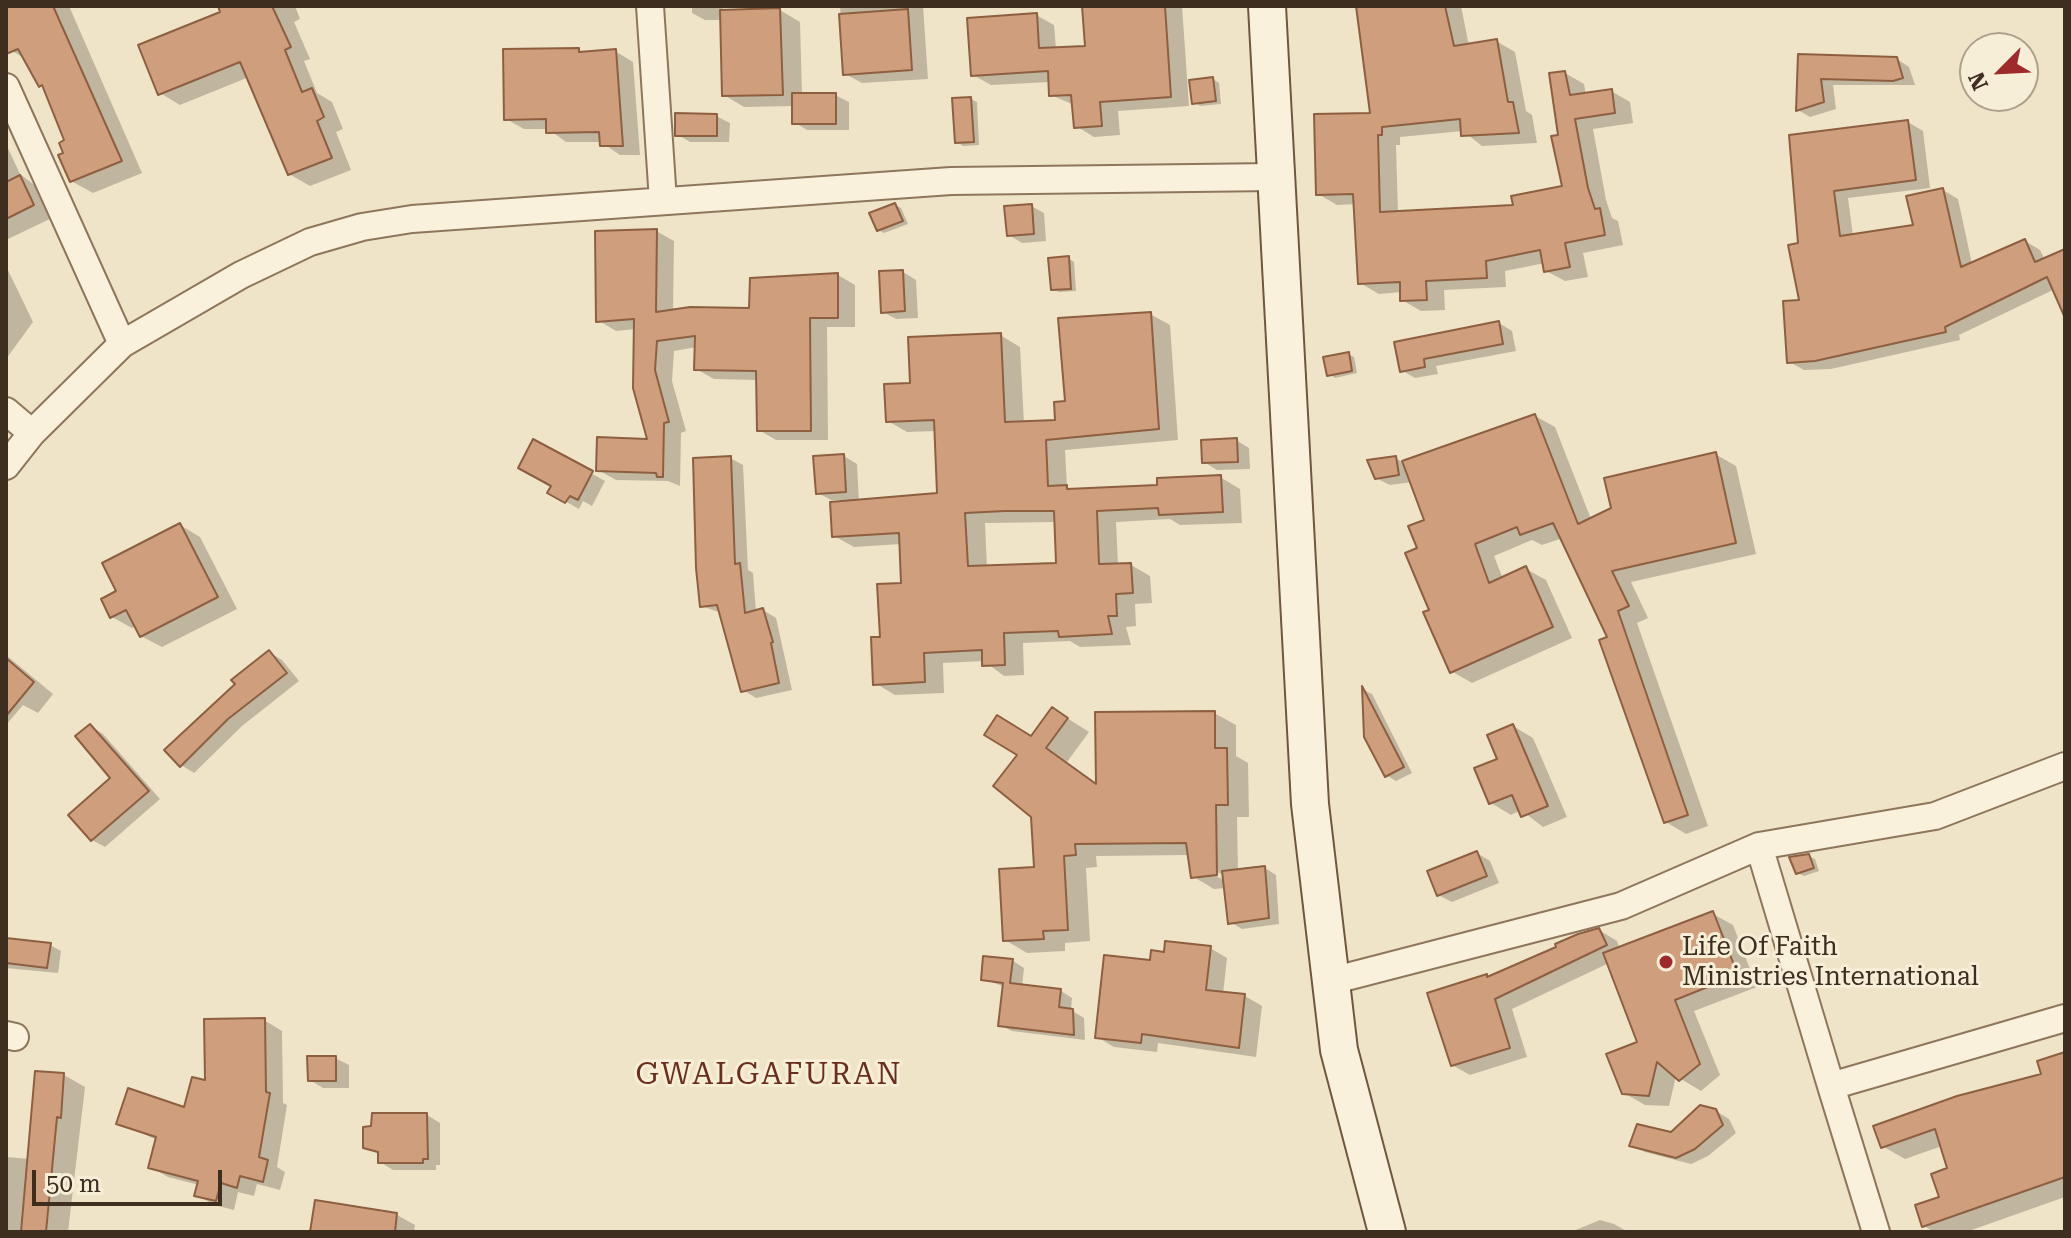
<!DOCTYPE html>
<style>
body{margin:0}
#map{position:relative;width:2071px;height:1238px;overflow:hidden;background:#f0e4c8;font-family:"Roboto Serif",serif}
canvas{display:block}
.frame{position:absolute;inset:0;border:8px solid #3d2e20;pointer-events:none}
.north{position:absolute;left:1959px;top:32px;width:80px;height:80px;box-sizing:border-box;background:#f7eed8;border:2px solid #ada18e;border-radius:50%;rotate:246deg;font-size:22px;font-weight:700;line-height:32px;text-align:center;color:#3d2e20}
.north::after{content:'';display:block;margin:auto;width:28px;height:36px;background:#9e2a2b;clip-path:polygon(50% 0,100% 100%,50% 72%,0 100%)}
.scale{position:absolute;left:32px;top:1170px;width:190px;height:36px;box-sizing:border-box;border:4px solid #3d2e20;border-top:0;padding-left:10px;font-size:24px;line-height:28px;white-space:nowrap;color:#3d2e20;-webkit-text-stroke:6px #f7eed8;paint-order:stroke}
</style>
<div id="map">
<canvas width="2071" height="1238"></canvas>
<div class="frame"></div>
<div class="north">N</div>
<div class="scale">50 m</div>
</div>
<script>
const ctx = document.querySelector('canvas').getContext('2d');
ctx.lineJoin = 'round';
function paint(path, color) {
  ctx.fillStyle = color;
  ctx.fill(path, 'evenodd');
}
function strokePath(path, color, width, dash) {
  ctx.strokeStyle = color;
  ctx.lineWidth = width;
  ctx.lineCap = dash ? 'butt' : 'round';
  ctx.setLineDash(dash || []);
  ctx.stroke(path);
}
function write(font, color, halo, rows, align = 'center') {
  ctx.font = font + ' "Roboto Serif",serif';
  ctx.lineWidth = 6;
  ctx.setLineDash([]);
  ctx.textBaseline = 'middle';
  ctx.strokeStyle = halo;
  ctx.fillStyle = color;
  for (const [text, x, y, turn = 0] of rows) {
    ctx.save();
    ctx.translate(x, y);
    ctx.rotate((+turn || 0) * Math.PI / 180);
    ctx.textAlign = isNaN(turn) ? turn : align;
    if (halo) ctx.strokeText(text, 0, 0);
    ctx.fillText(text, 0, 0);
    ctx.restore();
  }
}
paint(new Path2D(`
 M6 6H69L142 173 93 193 71 181 65 154 67 141 46 89 26 59 12 51 6 38Z
 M220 6H295L300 19 294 22 310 59 304 61 317 93 332 102 343 129 336 132 351 170 310 186 289 174 249 77 180 105 160 93 223 13Z
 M692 6H723V12L780 10 800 22 802 95H835L849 102V130H807L794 122V106L744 107 724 95 722 20H705L692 13Z
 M799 6H831L803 8Z
 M840 6H923L928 79 862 83 845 74Z
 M1084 6H1182L1189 106 1118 111 1120 135 1094 137 1076 126 1074 105 1051 95 1050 82 991 85 973 75 1036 15 1054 25 1056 49 1087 47Z
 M1358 6H1461L1469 46 1496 41 1515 52 1526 111 1532 115 1537 143 1482 146 1463 131 1400 137V145H1396L1398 213 1515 207 1564 187 1560 137 1565 73 1584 84 1586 95 1611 91 1630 102 1633 123 1593 129 1606 200 1612 218 1618 221 1623 245 1583 253 1588 277 1565 281 1546 271 1545 263 1505 271 1506 287 1444 290 1445 310 1421 311 1402 300V292L1379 294 1360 283 1356 204 1337 205 1318 194 1372 115Z
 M578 50 584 53 615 51 633 62 640 155H620L601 142H566L548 129H524L506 119Z
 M1800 56 1897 59 1909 67 1915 85H1833L1836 109 1810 117 1798 110Z
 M1213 79 1219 83 1221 104 1200 106 1194 102Z
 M971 99 977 102 979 145 963 146 957 142Z
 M716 116 730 123 729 142H690L677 134Z
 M1908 122 1923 131 1930 188 1848 198 1853 236 1915 227 1943 190 1958 199 1972 264 2025 241 2040 250 2045 260 2065 252V306L2055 289 1959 335 1960 340 1831 369 1804 370 1789 362 1801 302 1791 137Z
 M6 144 20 174 41 190 54 217 6 240Z
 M895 205 901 208 908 224 884 233 878 230Z
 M1031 206 1044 213 1046 241 1022 243 1009 235Z
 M656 231 674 241 673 312 751 310 838 275 855 285V327H827L828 440H776L759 430 758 380 714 379 696 369 697 347 674 351 672 381 686 431 681 433 680 486 668 481 616 480 598 470 649 441 636 329 616 331 598 320Z
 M1068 258 1074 262 1076 291 1059 292 1053 289Z
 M6 266 33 322 6 359Z
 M903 272 916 280 918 318 896 319 883 312Z
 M1150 314 1170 325 1178 440 1065 450 1067 487 1073 491 1159 487 1220 477 1240 489 1242 523 1180 525 1170 519 1116 522 1118 565H1131L1150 576 1152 603 1135 604 1136 626 1126 627 1131 645 1080 647 1070 641 1023 643 1024 675 1004 676 984 661 943 663 944 693 895 695 875 683 882 639 903 585 901 544 854 547 834 536 844 500H831L818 493 844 456 857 464 859 502 939 495 936 431 907 432 888 421 912 385 1000 335 1020 347 1024 424 1057 422 1067 403ZM1056 522 1058 565 987 568 985 523Z
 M1499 323 1512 331 1516 351 1436 366 1438 374 1415 378 1401 370 1396 344Z
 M1348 354 1354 357 1357 373 1335 378 1329 374Z
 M1535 416 1555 427 1591 519 1715 454 1736 466 1756 554 1631 582 1648 618 1637 623 1708 826 1686 834 1666 822 1610 639 1563 538 1542 545 1532 540 1494 556 1503 579 1526 569 1546 580 1572 638 1472 683 1451 671 1431 611 1420 549 1427 521 1412 482 1390 485 1376 478 1395 458 1404 463Z
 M1236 440 1249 448 1250 469 1217 470 1204 462Z
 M534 442 605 481 592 506 583 501 579 509 563 500Z
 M730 458 743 465 748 570 753 573 756 612 763 610 776 618 792 690 756 698 743 690 721 613 702 606Z
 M180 525 200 537 237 609 162 647 141 636 137 626 132 628 112 617 119 592Z
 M269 652 282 660 299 681 242 726 194 773 181 765 238 685Z
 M6 655 53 694 38 713 23 705 6 725Z
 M1364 690 1372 694 1412 773 1396 781 1386 775 1366 736Z
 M1053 709 1089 732 1067 762 1098 784 1214 713 1236 725V756L1248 763 1249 817H1237L1238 871 1265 868 1276 875 1279 924 1242 929 1230 922 1226 888 1214 889 1192 876 1190 855 1096 856 1097 867 1086 868 1090 941 1065 943V951L1027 953 1005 940 1036 869 1032 738ZM1210 868 1225 876V881L1208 871Z
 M90 726 103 734 160 799 105 847 92 840 113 778Z
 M1513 726 1533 738 1567 817 1543 827 1521 810 1511 815 1491 803 1500 760Z
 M1477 853 1490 861 1499 883 1452 902 1438 895Z
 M1809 856 1815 859 1819 871 1804 876 1798 873Z
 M1713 914 1733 925 1757 987 1694 1011 1720 1075 1701 1091 1676 1076 1669 1106 1645 1105 1624 1093 1640 1043 1609 963 1512 1009 1527 1057 1470 1075 1452 1065 1486 976 1490 978 1599 930 1617 941 1620 949Z
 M6 942 50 945 61 951 58 973 6 968Z
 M1210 948 1227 958 1223 994 1245 996 1262 1006 1256 1057 1158 1043 1157 1052 1114 1047 1097 1037 1152 963 1165 954Z
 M1013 961 1024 968 1022 987 1061 991 1072 998 1071 1010 1084 1018 1085 1040 1012 1031 1000 1025 1005 987 983 979Z
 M264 1020 282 1031 283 1103 287 1105 277 1167 285 1172 280 1190 257 1184 254 1196 238 1192 234 1210 214 1205 197 1195 199 1185 168 1177 151 1167 157 1140 119 1123 185 1110Z
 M2065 1054V1197L1966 1232H1934L1924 1226 1942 1198 1949 1169 1942 1146 1905 1159 1882 1146 2043 1076Z
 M335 1058 349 1065V1088H323L310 1080Z
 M64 1075 85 1087 68 1232H71H6V1157L30 1159Z
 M1716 1111 1729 1119 1736 1133 1708 1156 1691 1164 1645 1152 1632 1145 1672 1134Z
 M427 1115 440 1123V1165H436V1170H393L380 1162V1155L365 1147Z
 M397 1215 415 1225 414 1232H312Z
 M1600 1220 1614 1224 1628 1232H1571Z`), '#0003');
const building = new Path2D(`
 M6 6H53L122 161 70 182 58 155 63 153 59 143 64 140 42 85 39 87 18 49 6 54Z
 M218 6H272L291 47 285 50 302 92 312 88 324 117 317 121 332 158 288 175 240 62 158 95 138 45 220 12Z
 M1082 6H1165L1171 97 1100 102 1102 126 1074 128 1071 95 1049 96 1048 71 971 76 967 18 1037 13 1039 48 1085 46Z
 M1356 6H1445L1454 46 1497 39 1508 102H1513L1519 133 1461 136 1460 119 1382 127V135H1378L1380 212 1513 205 1511 196 1562 186 1551 136 1558 135 1549 73 1565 71 1570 95 1612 89 1615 113 1575 119 1588 188 1595 209 1600 208 1605 235 1565 243 1570 267 1544 272 1540 250 1486 261 1487 278 1426 281 1427 300 1400 301V282L1358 284 1353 194 1316 195 1314 114 1370 113Z
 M780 8 783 95 722 96 720 10Z
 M908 9 912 70 843 75 839 14Z
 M579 48V52L616 49 623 146H600L599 132 546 133V119L504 120 503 49Z
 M1798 54 1897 57 1903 78 1893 81 1821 79 1824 102 1796 111Z
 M1213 77 1216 101 1192 104 1189 80Z
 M792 93H836V124H792Z
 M971 97 974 142 955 143 952 98Z
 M675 113 717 114V136H675Z
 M1908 120 1916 180 1834 191 1840 236 1913 225 1906 196 1943 188 1961 267 2025 239 2035 262 2065 249V318L2047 277 1945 327 1946 332 1815 361 1787 363 1783 301 1799 300 1788 245 1798 243 1789 135Z
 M20 175 34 205 6 219V182Z
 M895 203 903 221 877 231 869 213Z
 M1032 204 1034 234 1007 236 1004 206Z
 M657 229 656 312 690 307 749 308 750 278 838 273V318H810L811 431H757L756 371 694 370 695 336 657 341 655 370 669 422 664 423 663 477H657L656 473 596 471 597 437 647 439 633 388 634 319 596 322 595 231Z
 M1069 256 1071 289 1051 290 1048 258Z
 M903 270 905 311 881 313 879 271Z
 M1151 312 1159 429 1046 440 1048 486 1067 485V489L1157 485V478L1221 475 1223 512 1159 515 1158 508 1097 511 1099 564 1131 563 1133 593 1116 594 1117 616H1108L1112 634 1059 637 1058 631 1004 633 1005 665 982 666V650L924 653 925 682 873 685 871 637H880L877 584 901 583 899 533 832 537 830 502 937 493 934 420 886 422 884 384 910 383 908 337 1001 333 1005 422 1055 420 1054 402 1065 401 1058 318ZM1005 511H1054L1056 563 968 566 965 513Z
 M1499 321 1503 344 1424 359 1425 367 1400 372 1394 342Z
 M1349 352 1352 371 1327 376 1323 357Z
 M1535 414 1578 524 1611 508 1604 478 1716 452 1736 543 1612 571 1629 606 1618 611 1688 815 1664 823 1599 640 1607 637 1553 523 1520 535 1517 527 1475 544 1489 583 1526 566 1553 627 1450 673 1423 612 1429 610 1405 553 1417 548 1408 526 1424 520 1402 461Z
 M1237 438 1238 462 1202 463 1201 440Z
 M533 439 593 471 578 500 570 496 565 503 547 493 551 486 518 468Z
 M844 454 846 492 816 494 813 456Z
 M731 456 735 564 740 563 745 613 763 608 773 642 771 643 779 683 741 692 717 605 700 607 696 568 693 458Z
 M1396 456 1399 475 1375 479 1367 460Z
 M180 523 218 597 140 637 126 610 110 618 101 599 116 591 102 563Z
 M269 650 287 673 228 719 180 767 164 750 235 684 231 680Z
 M6 658 34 682 6 716Z
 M1362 686 1404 767 1385 777 1364 737Z
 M1052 707 1068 718 1046 748 1096 784 1095 712 1215 711V748H1227L1228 805H1216L1217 875 1191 878 1186 843 1075 844 1076 855 1064 856 1068 930 1043 931 1044 939 1003 941 999 869 1034 867 1031 817 993 786 1017 755 984 735 997 715 1031 736Z
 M90 724 149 791 91 841 68 815 110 778 75 736Z
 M1513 724 1548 806 1521 817 1512 795 1489 804 1474 768 1497 759 1487 735Z
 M1477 851 1487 876 1437 896 1427 871Z
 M1809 854 1814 868 1796 874 1789 857Z
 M1265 866 1269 918 1228 924 1222 871Z
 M1713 911 1738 975 1675 1000 1700 1064 1679 1081 1657 1062 1649 1096 1622 1094 1606 1054 1637 1042 1603 953Z
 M1599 928 1607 945 1495 999 1510 1048 1451 1066 1427 993 1487 974V977L1556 947 1555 944 1578 934Z
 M6 938 51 943 47 968 6 963Z
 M1165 941 1211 946 1206 990 1245 994 1239 1048 1142 1034 1141 1043 1095 1038 1104 955 1150 960 1151 950 1164 952Z
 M983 956 1013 959 1010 983 1061 989 1059 1007 1073 1009 1074 1035 998 1026 1003 983 981 980Z
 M265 1018 266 1092 270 1093 259 1157 268 1160 263 1182 240 1176 237 1188 221 1183 216 1201 194 1196 198 1181 148 1168 156 1137 116 1124 128 1088 184 1107 192 1077 205 1080 204 1019Z
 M2065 1052V1177L1922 1227 1915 1205 1939 1197 1931 1174 1947 1168 1935 1129 1881 1148 1873 1126 1957 1096 2041 1074 2037 1061Z
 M307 1056H336V1081H308Z
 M35 1071 64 1073 61 1118 57 1117 46 1232H21Z
 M1700 1105 1716 1109 1723 1125 1695 1149 1676 1158 1629 1146 1637 1124 1671 1132Z
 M372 1113H427L428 1159H423V1163H378V1152L363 1148V1127L371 1126Z
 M315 1200 397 1213 395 1232H310Z`);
paint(building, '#cf9f7d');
strokePath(building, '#8d5f41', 2);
const street = new Path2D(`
 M650 6 663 201
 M6 87 122 344
 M6 411 32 433
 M6 466 32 433 122 344 241 275 310 242 362 227 412 219 951 181 1274 177
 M1759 846 1935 816 2065 766
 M1331 981 1621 906 1759 846 1831 1086 2065 1018
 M6 1035 15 1037
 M1831 1086 1876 1232`);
const secondary = new Path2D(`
 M1267 6 1310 804 1339 1050 1387 1232`);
strokePath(street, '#8d765c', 30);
strokePath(secondary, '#6f573f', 40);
strokePath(street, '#faf1dc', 26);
strokePath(secondary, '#faf1dc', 36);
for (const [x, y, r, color] of [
 [1666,962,8,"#9e2a2b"]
]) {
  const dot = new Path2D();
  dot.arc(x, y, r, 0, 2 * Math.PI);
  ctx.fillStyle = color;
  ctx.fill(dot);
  strokePath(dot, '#f7eed8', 3);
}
write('26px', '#3d2e20', '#f7eed8', [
 ["Life Of Faith",1682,947],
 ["Ministries International",1682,977]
], 'left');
ctx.letterSpacing = '2px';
write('30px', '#6b2e1e', '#f7eed8', [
 ["GWALGAFURAN",769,1075]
]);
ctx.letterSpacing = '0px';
</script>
